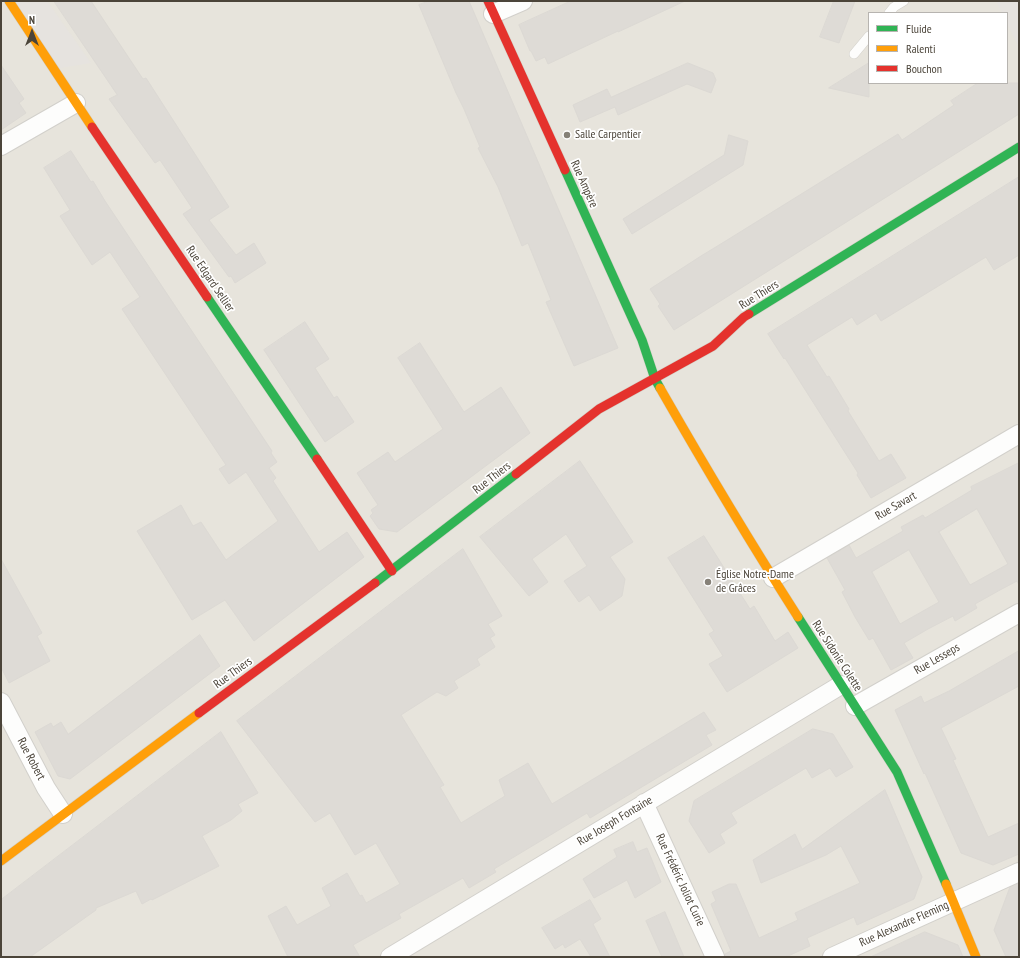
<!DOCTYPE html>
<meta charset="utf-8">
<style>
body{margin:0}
#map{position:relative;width:1020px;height:958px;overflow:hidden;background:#f4f2ee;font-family:"PT Sans Narrow",sans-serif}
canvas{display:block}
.frame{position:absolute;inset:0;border:2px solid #4b4439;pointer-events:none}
.legend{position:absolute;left:868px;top:12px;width:140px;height:72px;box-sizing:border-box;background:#fff;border:1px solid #b7b4b0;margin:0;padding:5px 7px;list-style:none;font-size:12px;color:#4b4439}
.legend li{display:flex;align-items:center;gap:8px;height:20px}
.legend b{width:20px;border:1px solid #b7b4b0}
.north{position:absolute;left:12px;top:12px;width:40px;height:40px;-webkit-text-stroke:3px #fff;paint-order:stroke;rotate:0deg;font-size:11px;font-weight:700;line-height:16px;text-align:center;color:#4b4439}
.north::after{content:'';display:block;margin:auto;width:14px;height:18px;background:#4b4439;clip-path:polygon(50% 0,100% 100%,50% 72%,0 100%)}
</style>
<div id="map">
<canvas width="1020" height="958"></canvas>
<div class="frame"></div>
<ul class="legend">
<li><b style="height:5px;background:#30b455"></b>Fluide</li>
<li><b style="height:5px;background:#ff9f0a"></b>Ralenti</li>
<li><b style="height:5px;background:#e5322d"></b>Bouchon</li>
</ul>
<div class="north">N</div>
</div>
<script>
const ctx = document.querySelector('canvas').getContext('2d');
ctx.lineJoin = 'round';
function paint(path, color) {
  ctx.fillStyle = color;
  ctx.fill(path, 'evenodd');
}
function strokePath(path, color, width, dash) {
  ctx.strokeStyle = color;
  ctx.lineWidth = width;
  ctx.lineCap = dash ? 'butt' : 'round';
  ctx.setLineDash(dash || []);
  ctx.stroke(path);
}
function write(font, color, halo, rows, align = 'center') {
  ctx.font = font + ' "PT Sans Narrow",sans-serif';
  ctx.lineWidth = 3.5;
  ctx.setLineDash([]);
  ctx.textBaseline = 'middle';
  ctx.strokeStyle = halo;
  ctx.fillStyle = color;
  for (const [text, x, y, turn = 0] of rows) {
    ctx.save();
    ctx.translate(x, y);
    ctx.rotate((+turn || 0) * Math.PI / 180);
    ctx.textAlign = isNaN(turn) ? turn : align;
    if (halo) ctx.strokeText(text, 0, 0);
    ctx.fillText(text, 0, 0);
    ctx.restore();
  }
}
paint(new Path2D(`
 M1 1H1019V957H1ZM869 13H1007V83H869Z`), '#e7e4dc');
paint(new Path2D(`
 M9 1H47L91 63 54 69Z
 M996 1H1019V48L1007 23V13H1002Z`), '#e6e3df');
const building = new Path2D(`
 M54 1H91L143 79 146 78 229 207 209 220 236 255 254 243 266 263 235 283 231 276 229 277 183 214 192 208 160 160 155 163 109 99 117 95Z
 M429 1H469L618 348 574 366 546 302 551 300 528 243 522 246 498 187 478 148 480 147 464 109 456 93 419 5Z
 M571 1H685L618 32V31L548 64 545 57 536 61 531 51H530L519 25Z
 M834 1H855L839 43 820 37Z
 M688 63 713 73 716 80 711 93 687 84 618 115 615 107 580 122 573 105 607 89 611 97Z
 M869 63V97L829 88Z
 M1 65 24 99 19 103 26 113 1 130Z
 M978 83H1019V114L674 330 658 306 660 304 650 289 701 256 724 242 898 134 902 140 954 105 951 101Z
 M729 135 748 141 743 165 632 234 623 219 724 155Z
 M71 151 91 182 93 181 105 201 272 451 271 453 277 462 269 468 276 478 273 481 319 552 347 532 364 557 254 641 225 600 192 620 137 531 181 505 193 526 201 522 226 560 278 521 246 472 229 484 219 469 226 465 122 309 140 297 110 252 92 265 60 216 70 210 44 168Z
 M1019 177V255L994 270 986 257 881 321 876 313 857 325 852 317 807 345 827 377 829 376 849 409 848 411 879 461 891 454 906 478 871 498 857 475 858 473 785 358 784 359 768 334Z
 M305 322 329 359 315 368 334 398 337 396 354 422 325 442 264 350Z
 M420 343 464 412 501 387 530 433 397 532 379 529 370 516 373 513 371 510 378 505 357 473 388 452 395 462 443 429 398 358Z
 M580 461 633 542 610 557 625 579 622 596 600 611 589 595 579 602 564 581 587 566 566 534 532 559 548 582 529 596 480 537Z
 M1019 463V585L1017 581 1000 590 975 604 977 608 955 621 953 616 928 629 904 643 913 658 891 670 873 638 869 640 855 617 842 592 845 590 827 558 849 545 856 558 903 531 901 527 923 515 925 518 972 490 971 487ZM977 509 1008 564 970 585 939 532ZM909 550 939 602 900 624 872 572Z
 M704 536 750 609 754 606 775 641 788 632 798 648 727 692 709 664 723 656 709 634 714 631 668 558Z
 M463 549 502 616 488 624 495 635 490 638 495 647 477 659 480 665 454 681 458 688 446 696 437 692 401 715 444 785 440 787 461 823 505 796 499 780 528 763 552 804 704 712 716 730 706 735 712 745 590 818 587 813 494 869 496 872 469 888 463 878 399 914 401 918 353 945 360 957H288L268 916 286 906 297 925 331 906 322 888 347 873 360 896 362 895 366 903 400 884 376 843 355 855 330 813 315 822 237 721Z
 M1 559 42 633 37 636 50 661 9 683 1 667Z
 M200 635 220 666 70 779 58 776 35 732 51 723 53 727 61 722 68 734Z
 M1019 651V686L941 728 956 759 953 760 988 837 1019 823V854L993 865 961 853 925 773 924 774 895 710 921 696 924 703 949 691Z
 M813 729 833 734 853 767 836 777 830 768 812 778 806 768 731 813 737 823 720 834 725 843 709 853 689 821 694 801Z
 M221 732 258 793 238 804 242 811 231 820 202 836 219 866 152 900 151 899 142 904 136 891 96 908V910L30 957H1V900Z
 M885 790 922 877 914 899 857 925 854 917 807 938 810 946 788 956 783 957H725V954L731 951 711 904 716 901 712 892 729 884H736L759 938 798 920 795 913 860 883 841 846 826 855 761 883 753 860 795 834 802 849Z
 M633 842 637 852 647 848 661 882 635 898 627 880 594 898 583 879 617 857 614 850Z
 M1019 884V957H1006L994 930 1010 887Z
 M590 900 601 919 593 924 610 957H591L580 939 565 948 563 944 555 949 542 928Z
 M665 912 684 957H662L646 921Z
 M925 932 958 945 963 957H871Z`);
paint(building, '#dedbd6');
strokePath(building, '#dcd9d4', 1);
const lane = new Path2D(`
 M889 13 894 7 904 1
 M854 54 869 36`);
const street = new Path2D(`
 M493 14 523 1
 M1 146 76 103
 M773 578 1019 434
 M1 702 46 788 63 814
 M855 706 1019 613
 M644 803 715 957
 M390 957 841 685
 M832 957 1019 872`);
const fast = new Path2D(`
 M565 170 642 340 655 379 660 388
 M207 297 317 459
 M749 314 1019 147
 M375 583 516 474
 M798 617 897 772 946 884`);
const slow = new Path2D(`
 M9 1 92 127
 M660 388C704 465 750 542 798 617
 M1 861 199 713
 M946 884 976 957`);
const jam = new Path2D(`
 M488 1 565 170
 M92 127 207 297
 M317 459 392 571
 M516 474 599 409 713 346 744 317 749 314
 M199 713 375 583`);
strokePath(lane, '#d2d0cb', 10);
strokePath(street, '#d2d0cb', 20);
strokePath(fast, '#d3cfc5', 10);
strokePath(slow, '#d3cfc5', 10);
strokePath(jam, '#d3cfc5', 10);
strokePath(lane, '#fdfdfc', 9);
strokePath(street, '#fdfdfc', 18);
strokePath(fast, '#30b455', 9);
strokePath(slow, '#ff9f0a', 9);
strokePath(jam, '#e5322d', 9);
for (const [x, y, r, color] of [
 [567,135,4,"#868178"],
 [708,582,4,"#868178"]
]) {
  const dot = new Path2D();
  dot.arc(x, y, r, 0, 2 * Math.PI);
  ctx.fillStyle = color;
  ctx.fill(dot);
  strokePath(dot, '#fff', 1.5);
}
write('12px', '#4b4439', '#fff', [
 ["Salle Carpentier",575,135],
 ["Église Notre-Dame",716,575],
 ["de Grâces",716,589]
], 'left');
write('12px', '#4b4439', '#fff', [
 ["Rue Ampère",584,184,66],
 ["Rue Edgard Sellier",210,279,56],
 ["Rue Thiers",759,295,-32],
 ["Rue Thiers",492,478,-38],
 ["Rue Savart",896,506,-30],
 ["Rue Sidonie Colette",837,656,57],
 ["Rue Lesseps",937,659,-30],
 ["Rue Thiers",233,673,-36],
 ["Rue Robert",31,759,62],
 ["Rue Joseph Fontaine",615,821,-31],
 ["Rue Frédéric Joliot Curie",680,880,65],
 ["Rue Alexandre Fleming",904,924,-24]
]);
</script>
